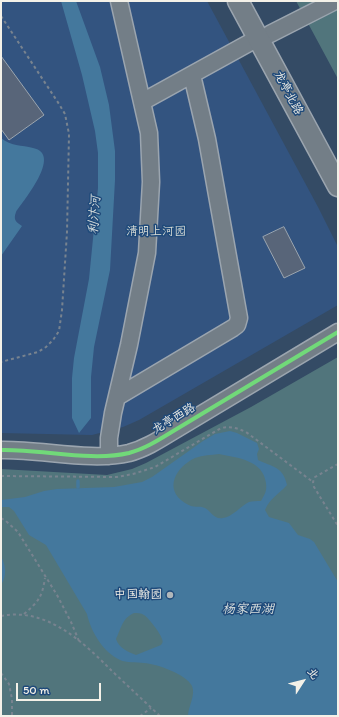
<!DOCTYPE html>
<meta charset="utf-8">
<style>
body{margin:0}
#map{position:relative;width:339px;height:717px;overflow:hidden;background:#344b65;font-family:Itim,"LXGW WenKai TC",sans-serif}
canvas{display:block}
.frame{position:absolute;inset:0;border:2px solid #f4f1e8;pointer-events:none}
.north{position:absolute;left:283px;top:661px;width:40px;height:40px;-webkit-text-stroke:3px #1f4a7a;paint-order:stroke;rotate:54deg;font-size:11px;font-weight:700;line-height:16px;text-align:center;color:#f4f1e8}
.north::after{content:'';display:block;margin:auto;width:14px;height:18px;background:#f4f1e8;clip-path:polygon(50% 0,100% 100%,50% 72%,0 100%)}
.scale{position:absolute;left:16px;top:683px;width:85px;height:18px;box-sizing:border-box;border:2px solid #f4f1e8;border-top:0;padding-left:5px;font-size:12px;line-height:14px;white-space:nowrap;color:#f4f1e8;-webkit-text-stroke:3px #1f4a7a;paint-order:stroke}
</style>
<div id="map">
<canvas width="339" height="717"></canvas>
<div class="frame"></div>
<div class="north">北</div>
<div class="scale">50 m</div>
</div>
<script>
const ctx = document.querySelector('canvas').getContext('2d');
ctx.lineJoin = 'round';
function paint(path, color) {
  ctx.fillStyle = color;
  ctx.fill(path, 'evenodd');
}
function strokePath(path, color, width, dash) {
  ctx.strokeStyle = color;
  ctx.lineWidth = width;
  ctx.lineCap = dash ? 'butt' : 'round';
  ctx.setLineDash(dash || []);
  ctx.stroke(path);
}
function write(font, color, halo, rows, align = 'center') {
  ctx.font = font + ' Itim,"LXGW WenKai TC",sans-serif';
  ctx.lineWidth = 3;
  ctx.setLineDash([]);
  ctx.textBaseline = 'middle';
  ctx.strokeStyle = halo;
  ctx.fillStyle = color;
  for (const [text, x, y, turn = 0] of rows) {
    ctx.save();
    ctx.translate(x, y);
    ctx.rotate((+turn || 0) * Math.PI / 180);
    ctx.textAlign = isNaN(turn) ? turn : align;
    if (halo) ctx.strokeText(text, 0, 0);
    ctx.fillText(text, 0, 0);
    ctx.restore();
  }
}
paint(new Path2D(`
 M1 1H207L318 207 338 247V305L139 420 123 427 92 435 1 433Z`), '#335480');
paint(new Path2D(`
 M296 1H338V79Z
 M338 357V716H1V469L107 475 132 469 146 463 251 407Z`), '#51757c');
paint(new Path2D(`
 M61 1H76L100 67 109 105 115 151V180L110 270 94 347 91 377V418L79 433 72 418V378L74 358 89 279 98 188V153L95 131 82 75Z
 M1 138C10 146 22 145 33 148 63 154 23 201 16 212 13 220 16 222 22 226L1 256Z
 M230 431 237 433 257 443 259 449 257 454 258 460C272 467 283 466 287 485 279 494 270 498 265 510L269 517 289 523 298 535 310 539 314 542 338 582V716H188C188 707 196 695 192 686 186 674 157 664 144 663 137 662 126 663 120 660 103 652 91 632 87 614L46 545 29 535 14 511 9 507H1V500L25 497 44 491 57 489 114 487 142 482 152 477 203 441 215 434ZM219 454C238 458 263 460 266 483 267 491 265 494 261 501 257 501 252 501 249 502 241 506 232 517 223 518 214 520 211 511 205 508 199 505 194 509 185 503 163 489 176 467 195 458 203 455 211 455 219 454ZM134 613C137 613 141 613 144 615 148 617 161 634 162 639 163 642 163 642 161 645L136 655C128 652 119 648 116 639 121 629 122 618 134 613Z
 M1 556C6 566 7 576 1 585Z`), '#44789d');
strokePath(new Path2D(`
 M78 487V481`), '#44789d', 3.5);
const building = new Path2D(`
 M1 56 44 115 9 140 1 129Z
 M284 227 305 268 284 278 263 237Z`);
paint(building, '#586579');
strokePath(building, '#9ba5af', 1);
const minor = new Path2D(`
 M270 34 335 1
 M142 102 258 38
 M117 397 233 328 237 325 239 318 207 139 192 75
 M1 450C41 449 91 462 129 453 144 449 157 441 170 433L338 332
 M109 456V438L113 413 129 345 147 253 151 182 149 133 119 1`);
const major = new Path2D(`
 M238 1 338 186`);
strokePath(minor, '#9ba5af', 19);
strokePath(major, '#9ba5af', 23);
strokePath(new Path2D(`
 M1 16 59 104 65 114 69 134 67 232 62 310 59 331 53 340 46 347 38 352 1 362
 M338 464 315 477 313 482 314 487 338 526
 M1 476 117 477 133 474 155 467 221 428C231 426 237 428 246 432L313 482
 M1 518 6 521 18 532 57 595 71 622 79 641
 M24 614C39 601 42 597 45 578
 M1 616C47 607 83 642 113 672 129 687 144 701 160 716
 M1 673 9 684 12 699V716
 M140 716 151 708`), '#78838f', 2, [3, 3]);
strokePath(minor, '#737e87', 16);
strokePath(major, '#737e87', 20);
strokePath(new Path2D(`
 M1 450C41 449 91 462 129 453 144 449 157 441 170 433L338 332`), '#71d979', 4);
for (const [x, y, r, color] of [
 [170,595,4,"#b1b7ba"]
]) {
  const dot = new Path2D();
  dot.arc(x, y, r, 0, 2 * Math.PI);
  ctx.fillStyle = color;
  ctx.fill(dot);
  strokePath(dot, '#1f4a7a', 1.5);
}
write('12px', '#f4f1e8', '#1f4a7a', [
 ["龙亭北路",288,93,62],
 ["龙亭西路",174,419,-31]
]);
write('12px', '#dcdfd8', '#1f4a7a', [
 ["清明上河园",156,232]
]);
write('12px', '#f4f1e8', '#1f4a7a', [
 ["中国翰园",162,595]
], 'right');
write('italic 13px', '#dae0de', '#1f4a7a', [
 ["利汴河",95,215,-86],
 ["杨家西湖",248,610]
]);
</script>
